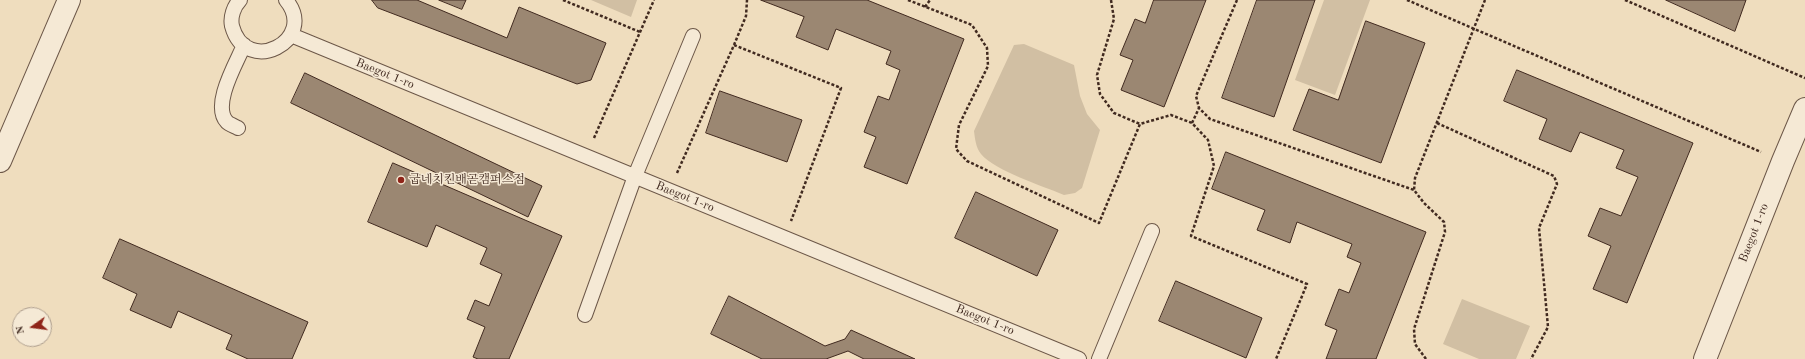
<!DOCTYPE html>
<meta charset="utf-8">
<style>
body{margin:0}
#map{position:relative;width:1805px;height:359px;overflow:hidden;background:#efddbe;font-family:"Old Standard TT",serif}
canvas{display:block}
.north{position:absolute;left:12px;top:307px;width:40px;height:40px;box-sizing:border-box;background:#f5e9d5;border:1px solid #ad9d8d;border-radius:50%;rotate:256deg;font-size:11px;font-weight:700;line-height:16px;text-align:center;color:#412a20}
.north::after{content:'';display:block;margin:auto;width:14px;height:18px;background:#8f2418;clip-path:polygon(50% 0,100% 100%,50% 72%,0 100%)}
</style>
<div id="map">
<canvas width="1805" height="359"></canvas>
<div class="north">N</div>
</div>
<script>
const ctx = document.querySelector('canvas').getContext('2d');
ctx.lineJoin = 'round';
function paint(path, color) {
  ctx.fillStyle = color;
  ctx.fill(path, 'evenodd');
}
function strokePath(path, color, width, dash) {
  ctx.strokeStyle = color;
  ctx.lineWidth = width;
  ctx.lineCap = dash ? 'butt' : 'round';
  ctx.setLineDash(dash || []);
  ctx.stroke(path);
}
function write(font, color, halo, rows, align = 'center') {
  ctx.font = font + ' "Old Standard TT","Noto Serif KR",serif';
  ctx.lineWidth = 3;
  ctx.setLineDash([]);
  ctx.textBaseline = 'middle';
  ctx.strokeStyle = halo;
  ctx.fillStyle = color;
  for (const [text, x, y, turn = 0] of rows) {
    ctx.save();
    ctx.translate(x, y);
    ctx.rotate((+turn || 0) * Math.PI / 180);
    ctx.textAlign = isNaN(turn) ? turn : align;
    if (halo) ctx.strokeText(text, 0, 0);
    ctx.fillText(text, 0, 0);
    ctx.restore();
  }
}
paint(new Path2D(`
 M591 0H637L631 17Z
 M1324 0H1370L1335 95 1295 80Z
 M1024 44 1074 65 1080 96 1087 114 1100 130 1082 188 1075 193 1064 195C1043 186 995 171 981 154 976 148 975 139 974 131L1014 45Z
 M1462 299 1530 326 1516 359H1479L1443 344Z`), '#d1bfa3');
const building = new Path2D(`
 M372 0H417L507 38 519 7 606 43 591 80 577 84 378 8Z
 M439 0H466L462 9Z
 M761 0H867L964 39 907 184 864 167 876 137 864 132 878 96 889 100 900 70 886 64 891 51 836 29 828 50 796 37 804 17Z
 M1154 0H1206L1164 107 1121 90 1133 60 1120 55 1135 19 1145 23Z
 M1257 0H1315L1274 117 1222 98Z
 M1666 0H1746L1735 31Z
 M1366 21 1425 43 1381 163 1293 130 1309 89 1338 100Z
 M1517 70 1693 143 1627 303 1593 289 1611 246 1588 236 1600 208 1621 216 1638 177 1616 168 1624 150 1580 132 1571 152 1539 139 1547 119 1504 101Z
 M305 73 542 186 528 217 291 103Z
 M720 91 802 120 787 162 706 133Z
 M1226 152 1426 232 1376 359H1326L1337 330 1325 325 1339 289 1349 293 1361 263 1347 257 1352 244 1297 222 1290 243 1257 230 1265 210 1212 189Z
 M393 163 562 236 509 359H478L473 357 485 327 467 319 475 300 489 306 502 274 480 264 487 248 436 225 427 247 368 222Z
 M976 192 1058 230 1037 276 955 238Z
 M120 239 308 322 292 359H248L226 349 232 335 178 311 171 328 130 310 137 294 103 278Z
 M1176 281 1262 318 1246 358 1159 321Z
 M729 296 825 346 845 339 851 330 915 359H864L848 351 826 359H762L711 334Z`);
paint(building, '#9b8772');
strokePath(building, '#412a20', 1);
const service = new Path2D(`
 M240 0C234 6 230 17 232 26 246 78 319 40 286 0
 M291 35 1079 359
 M238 128C234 126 229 124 227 122 211 105 237 62 244 45
 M585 315 635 176 693 36
 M1099 359 1152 231`);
const minor = new Path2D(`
 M0 161 69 0`);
const tertiary = new Path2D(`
 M1705 359 1783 161 1805 109`);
strokePath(service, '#6c5748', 16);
strokePath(minor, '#6c5748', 24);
strokePath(tertiary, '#6c5748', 24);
strokePath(new Path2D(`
 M563 0 640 32
 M908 0 972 25 987 48 988 66 959 125 956 149 967 161 1099 223 1140 124 1171 115 1192 123 1208 140 1214 166 1191 236 1307 284 1276 359
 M1111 0 1114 19 1097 75 1100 94 1114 113 1140 124
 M1237 0 1196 96 1199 108 1210 119 1414 190
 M1407 0 1761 152
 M1625 0 1805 78
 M925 7 930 0
 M734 45 841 88 791 221
 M1192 123 1199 108
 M1437 123 1554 176 1557 184 1539 228 1548 327 1531 359
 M594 138 654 0
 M677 173 734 45 746 16 747 0
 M1426 359 1415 344 1414 329 1445 232 1444 222 1424 203 1414 190 1415 178 1485 0`), '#412a20', 2.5, [3, 2]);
strokePath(service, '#f5e9d5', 14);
strokePath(minor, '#f5e9d5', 22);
strokePath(tertiary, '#f5e9d5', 22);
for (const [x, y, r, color] of [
 [401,180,4,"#8f2418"]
]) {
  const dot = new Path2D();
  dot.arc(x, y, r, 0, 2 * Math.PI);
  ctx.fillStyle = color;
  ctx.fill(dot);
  strokePath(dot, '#f5e9d5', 1.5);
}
write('12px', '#412a20', '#f5e9d5', [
 ["Baegot 1-ro",385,74,22],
 ["Baegot 1-ro",685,197,22],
 ["Baegot 1-ro",1754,233,-69],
 ["Baegot 1-ro",985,320,22]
]);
write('12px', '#412a20', '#f5e9d5', [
 ["굽네치킨배곧캠퍼스점",409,180]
], 'left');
</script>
